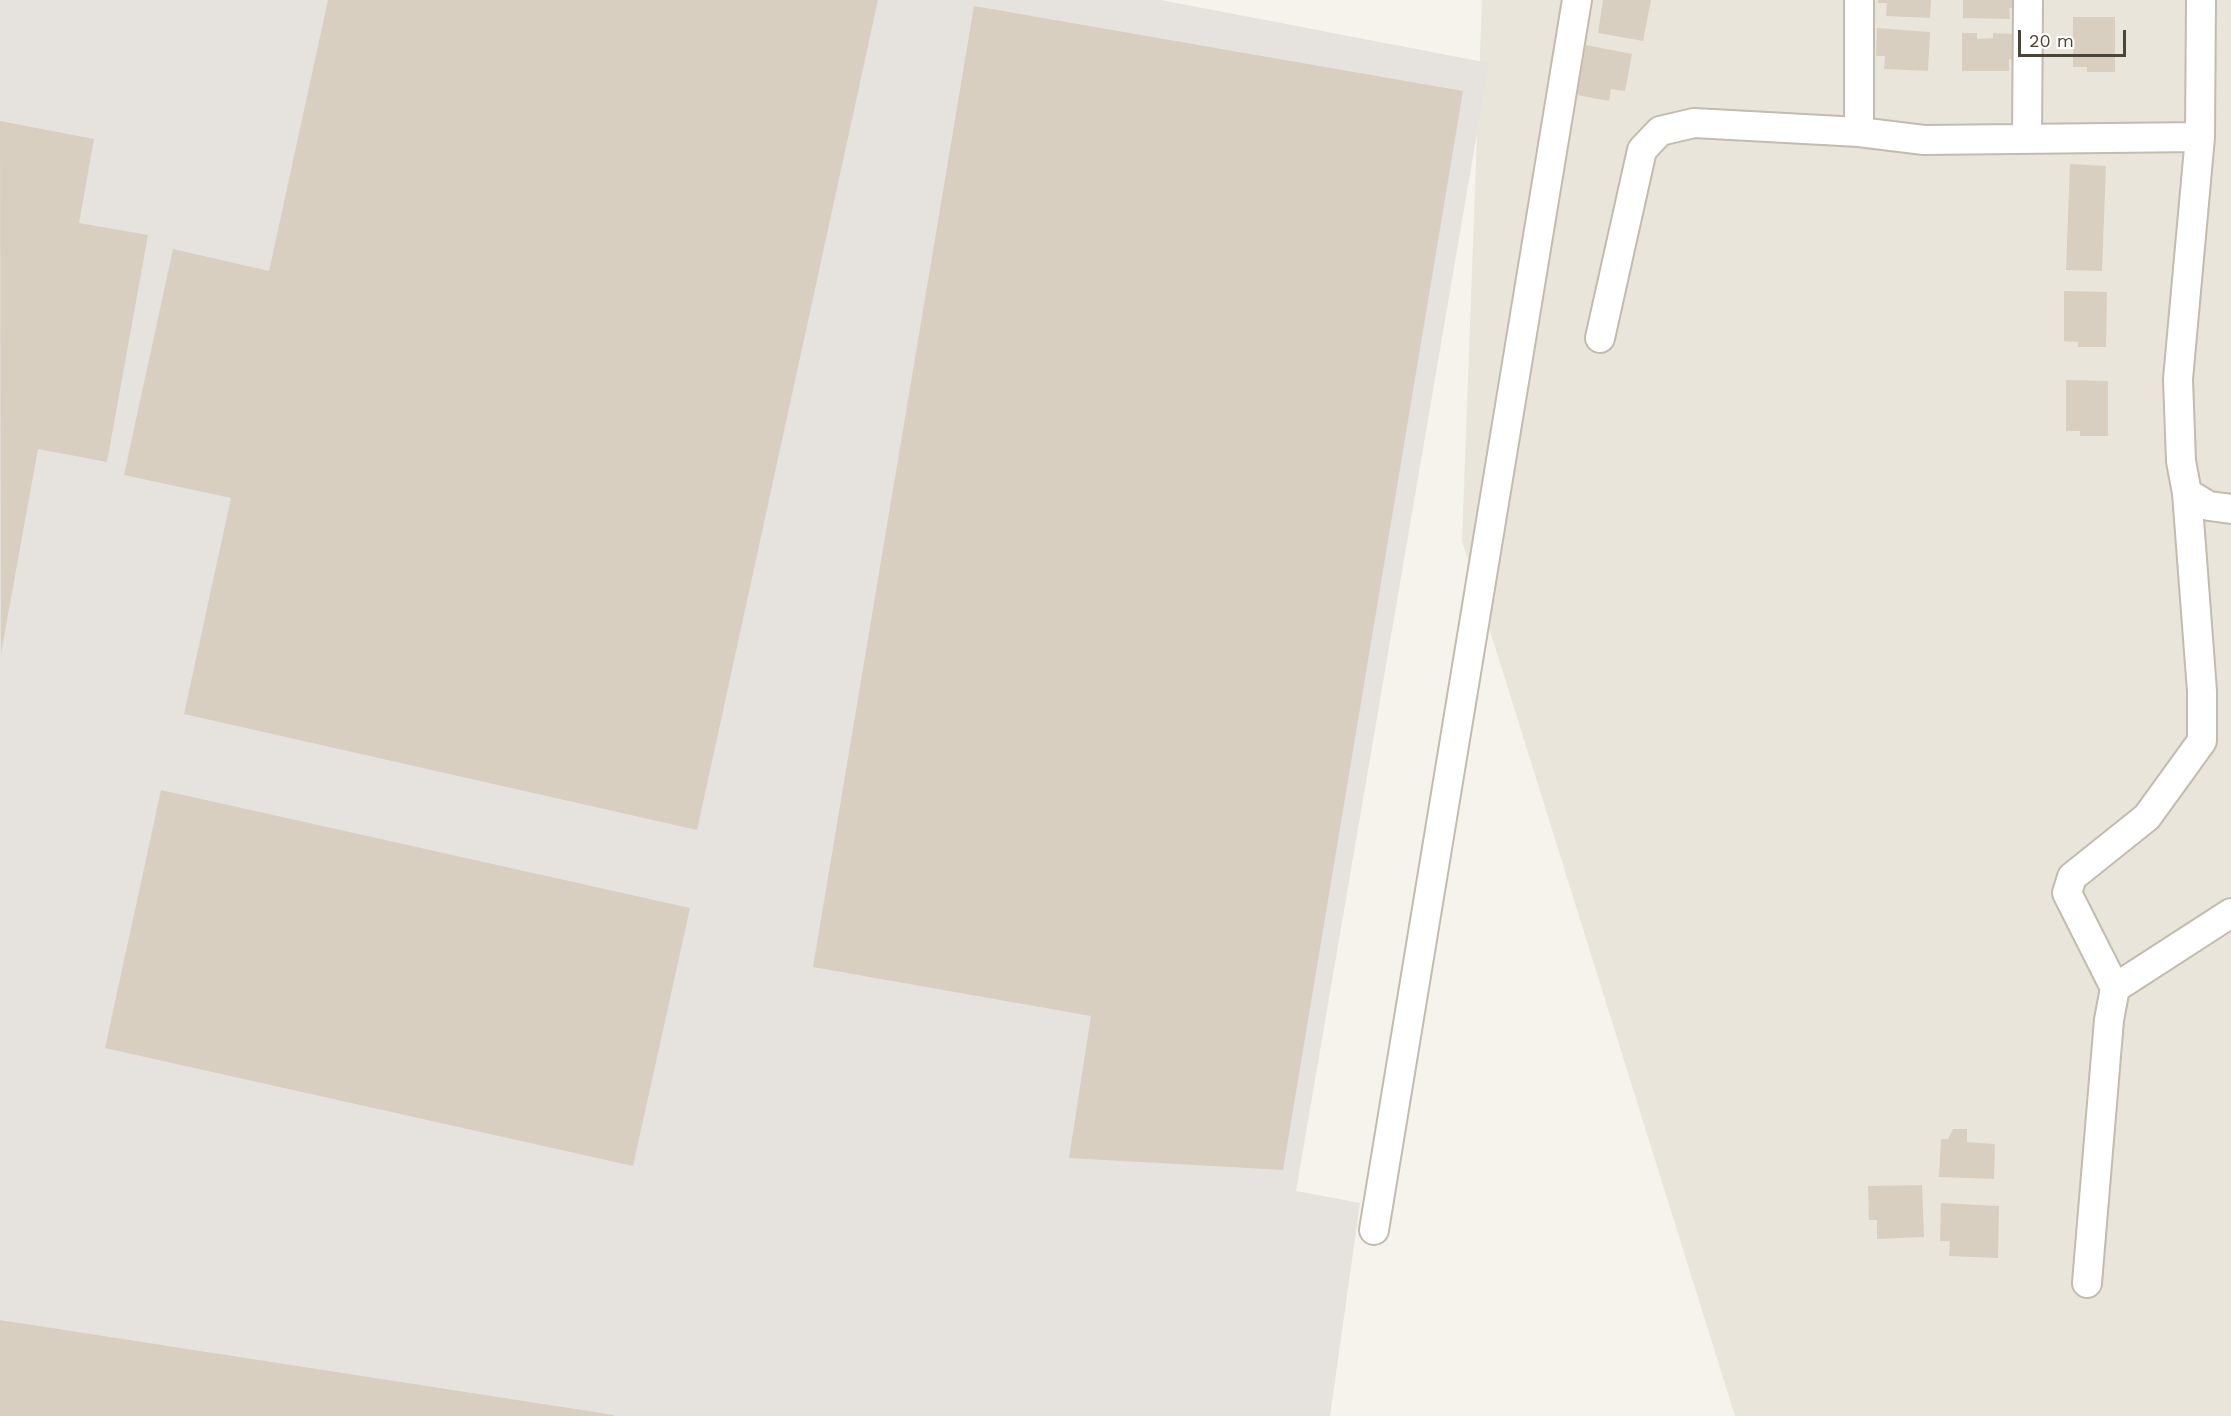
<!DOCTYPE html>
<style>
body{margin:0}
#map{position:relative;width:2231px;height:1416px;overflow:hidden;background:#f6f3ec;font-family:"Work Sans",sans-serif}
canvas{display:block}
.scale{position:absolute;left:2018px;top:30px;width:108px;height:27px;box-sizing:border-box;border:3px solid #4b4439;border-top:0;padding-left:8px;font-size:18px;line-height:21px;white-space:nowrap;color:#4b4439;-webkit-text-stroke:4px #fff;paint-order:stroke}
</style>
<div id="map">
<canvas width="2231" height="1416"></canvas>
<div class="scale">20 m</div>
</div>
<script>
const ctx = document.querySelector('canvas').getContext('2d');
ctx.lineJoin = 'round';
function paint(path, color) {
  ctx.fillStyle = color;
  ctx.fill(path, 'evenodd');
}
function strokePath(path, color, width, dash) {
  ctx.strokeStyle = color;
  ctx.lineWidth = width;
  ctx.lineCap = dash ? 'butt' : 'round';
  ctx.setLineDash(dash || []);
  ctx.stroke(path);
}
paint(new Path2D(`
 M1482 0H2231V1416H1735L1462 541Z`), '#eae5da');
paint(new Path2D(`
 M0 0H1161L1489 63 1296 1191 1360 1203 1330 1416H0Z`), '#e6e2dd');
paint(new Path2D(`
 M328 0H878L697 830 184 714 231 498 124 475 173 249 269 271Z
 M1603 0H1651L1643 41 1598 33Z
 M1878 0H1931L1930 18 1886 16 1887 3H1878Z
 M1963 0H2014V8H2009L2010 19 1963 18Z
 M974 6 1463 91 1283 1170 1069 1158 1091 1016 813 967Z
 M2073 17H2115V72H2087V67H2073Z
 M1877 28 1930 32 1928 71 1884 69 1885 56H1876Z
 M1962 33H1977V39L1993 38V33L2014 34V60L2009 59V71H1962Z
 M1586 45 1632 54 1625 91 1611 89 1609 101 1577 95Z
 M0 121 94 139 79 223 148 235 107 462 38 449 1 653Z
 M2070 164 2106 166 2102 271 2066 270Z
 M2064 291 2107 292 2106 347H2078V342L2064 341Z
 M2066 380 2108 381V436H2080V431H2066Z
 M161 790 690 908 633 1166 105 1048Z
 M1953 1129H1967V1142L1995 1144 1994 1179 1939 1177 1941 1139H1948Z
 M1922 1185 1924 1237 1877 1239V1220H1869L1868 1186Z
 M1941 1203 1999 1206 1998 1258 1949 1256 1950 1241H1940Z
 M0 1320 614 1415V1416H0Z`), '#d8cfc1');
const street = new Path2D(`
 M2201 0 2200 137 2178 379 2181 461 2187 493 2209 506 2231 509
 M1859 132V0
 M2027 138 2028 0
 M1600 338 1642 150 1660 131 1694 123 1859 132 1924 140 2200 137
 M2115 988 2067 893 2072 877 2147 817 2202 741V691L2187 493
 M1374 1230 1577 0
 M2087 1283 2109 1020 2115 988 2231 913`);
strokePath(street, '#c2bbae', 32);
strokePath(street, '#fff', 28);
</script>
